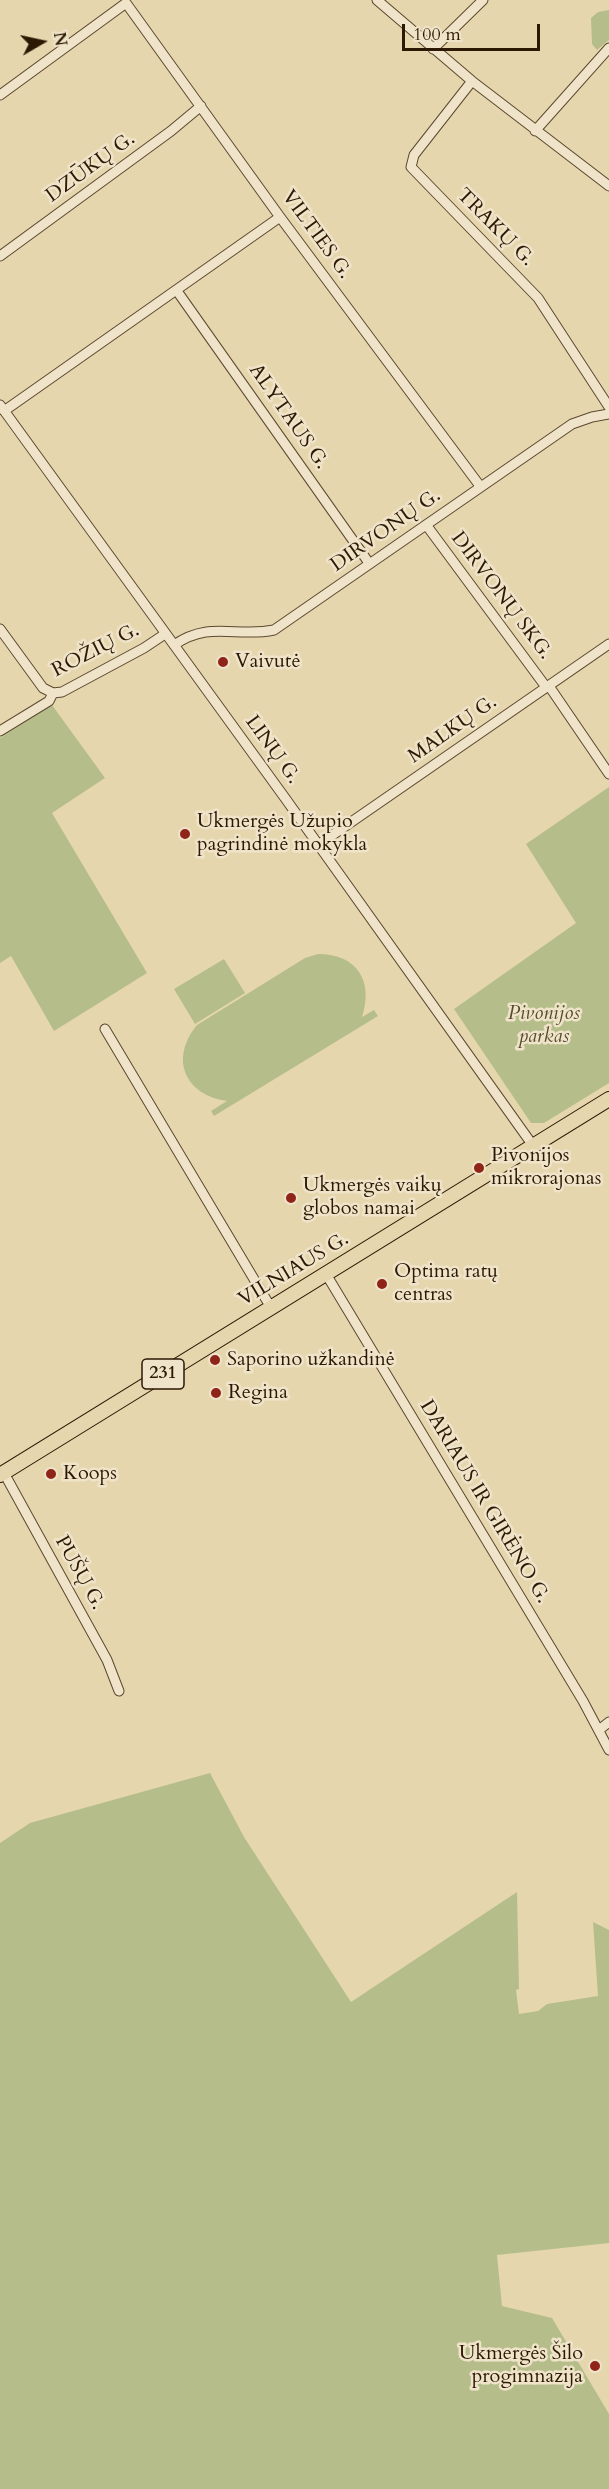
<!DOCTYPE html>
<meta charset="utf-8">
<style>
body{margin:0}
#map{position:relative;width:609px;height:2489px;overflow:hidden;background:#e6d6ae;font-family:Cardo,serif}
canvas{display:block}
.north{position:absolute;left:12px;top:12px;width:60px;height:60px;-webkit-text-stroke:4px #efe4ca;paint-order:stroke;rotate:81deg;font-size:16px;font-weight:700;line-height:24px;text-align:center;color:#2d1903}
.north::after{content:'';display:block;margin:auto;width:21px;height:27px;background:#2d1903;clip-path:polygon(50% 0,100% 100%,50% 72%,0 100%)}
.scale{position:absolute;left:402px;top:24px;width:138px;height:27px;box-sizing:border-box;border:3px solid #2d1903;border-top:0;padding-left:8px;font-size:18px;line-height:21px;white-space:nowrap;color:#2d1903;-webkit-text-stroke:4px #efe4ca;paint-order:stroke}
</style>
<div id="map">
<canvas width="609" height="2489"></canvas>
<div class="north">N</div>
<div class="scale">100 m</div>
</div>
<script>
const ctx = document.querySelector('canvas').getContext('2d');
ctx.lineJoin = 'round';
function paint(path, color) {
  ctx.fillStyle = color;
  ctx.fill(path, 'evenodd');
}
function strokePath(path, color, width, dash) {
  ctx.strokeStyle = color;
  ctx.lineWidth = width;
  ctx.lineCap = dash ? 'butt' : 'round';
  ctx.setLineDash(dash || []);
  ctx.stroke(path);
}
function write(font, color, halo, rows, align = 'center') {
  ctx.font = font + ' Cardo,serif';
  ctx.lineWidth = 5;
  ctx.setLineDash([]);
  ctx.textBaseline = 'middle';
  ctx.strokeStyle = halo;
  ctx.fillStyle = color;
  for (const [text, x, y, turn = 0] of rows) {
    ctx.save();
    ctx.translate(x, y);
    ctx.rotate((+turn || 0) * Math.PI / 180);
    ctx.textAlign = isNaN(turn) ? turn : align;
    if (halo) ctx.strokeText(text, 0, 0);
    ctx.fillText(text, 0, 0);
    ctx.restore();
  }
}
paint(new Path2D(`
 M609 10V40L597 50 592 44 591 18 598 12Z
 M52 705 105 778 52 813 147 973 54 1031 11 956 0 963V738Z
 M609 787V1083L544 1123H531L454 1009 576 923 526 844Z
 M318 954C357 954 374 981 362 1017L374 1010 378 1016 214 1116 211 1111 227 1101C185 1095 169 1059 197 1025L305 958Z
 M224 959 245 993 195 1024 174 989Z
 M210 1773 244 1837 351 2002 517 1892 519 1989 516 1990 519 2014 538 2011 547 2004 598 1996 593 1922 609 1930V2243L497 2255 502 2306 552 2318 609 2414V2489H0V1843L30 1823Z`), '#b5be8a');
const minor = new Path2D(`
 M377 0 472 81 609 186
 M433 49 483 0
 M472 81 414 155 411 167 538 298 609 407
 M0 95 126 3 280 217 480 486
 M535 131 609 48
 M0 256 171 131 201 106
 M177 291 369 563
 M0 405 285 798 534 1147
 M4 411 280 217
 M427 526 546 687
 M0 629 43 688 53 693 62 692 144 648 165 634
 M174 645C210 620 236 638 274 630L572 424 592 417 609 414
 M549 686 609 774
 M0 731 49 701 53 693
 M318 845 609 644
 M105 1029 270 1306
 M326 1274 583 1701 609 1750
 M4 1473 107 1660 119 1691
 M599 1730 609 1722`);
const primary = new Path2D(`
 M0 1475 609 1099`);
strokePath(minor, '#5b482e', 11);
strokePath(primary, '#2d1903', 16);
strokePath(minor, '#efe4ca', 9);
strokePath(primary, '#e6d6ae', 14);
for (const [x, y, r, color] of [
 [223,662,6,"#8f2418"],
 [185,834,6,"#8f2418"],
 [479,1168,6,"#8f2418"],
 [291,1198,6,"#8f2418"],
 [382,1284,6,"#8f2418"],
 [215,1360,6,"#8f2418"],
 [216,1393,6,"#8f2418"],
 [51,1474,6,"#8f2418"],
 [595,2366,6,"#8f2418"]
]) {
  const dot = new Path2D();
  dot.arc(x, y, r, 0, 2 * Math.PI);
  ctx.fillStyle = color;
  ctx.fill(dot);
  strokePath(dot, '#efe4ca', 2);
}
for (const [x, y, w] of [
 [163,1374,42]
]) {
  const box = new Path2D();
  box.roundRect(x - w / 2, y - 15, w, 30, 4.5);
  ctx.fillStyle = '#efe4ca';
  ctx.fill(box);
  strokePath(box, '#2d1903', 1.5);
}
write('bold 18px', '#2d1903', null, [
 ["231",163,1374]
]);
write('20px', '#2d1903', '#efe4ca', [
 ["DZŪKŲ G.",91,168,-36],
 ["TRAKŲ G.",495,228,45],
 ["VILTIES G.",316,235,54],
 ["ALYTAUS G.",288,417,55],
 ["DIRVONŲ G.",386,531,-35],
 ["DIRVONŲ SKG.",501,596,53],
 ["ROŽIŲ G.",96,651,-27],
 ["MALKŲ G.",453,730,-35],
 ["LINŲ G.",272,750,54],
 ["VILNIAUS G.",294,1270,-31],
 ["DARIAUS IR GIRĖNO G.",484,1502,59],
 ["PUŠŲ G.",79,1573,61]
]);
write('20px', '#2d1903', '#efe4ca', [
 ["Vaivutė",235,662],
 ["Ukmergės Užupio",197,822],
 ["pagrindinė mokykla",197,845],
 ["Pivonijos",491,1156],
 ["mikrorajonas",491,1179],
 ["Ukmergės vaikų",303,1186],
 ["globos namai",303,1209],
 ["Optima ratų",394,1272],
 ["centras",394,1295],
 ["Saporino užkandinė",227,1360],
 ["Regina",228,1393],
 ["Koops",63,1474],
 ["Ukmergės Šilo",583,2354,"right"],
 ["progimnazija",583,2377,"right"]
], 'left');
write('italic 20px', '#564b2c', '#efe4ca', [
 ["Pivonijos",544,1014],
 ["parkas",544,1037]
]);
</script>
